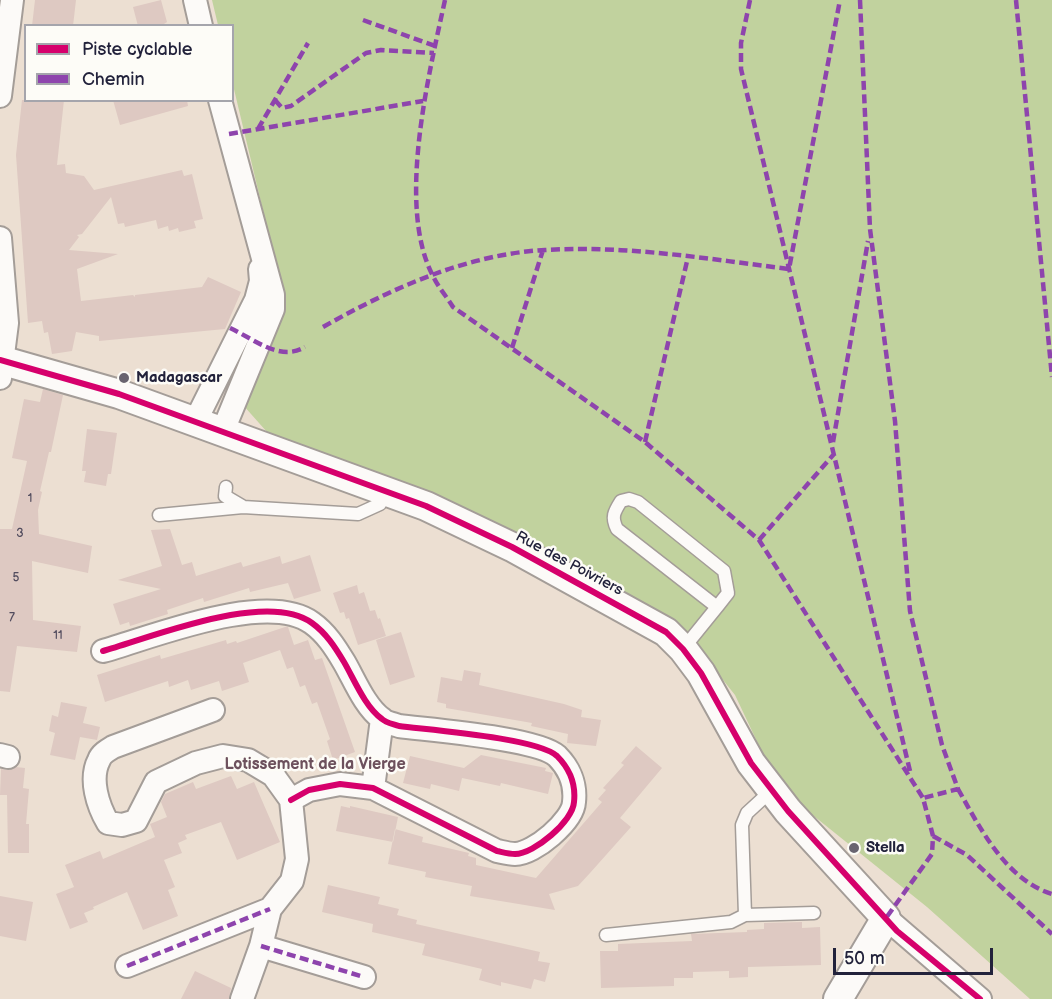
<!DOCTYPE html>
<style>
body{margin:0}
#map{position:relative;width:1052px;height:999px;overflow:hidden;background:#ecdfd2;font-family:"Balsamiq Sans",sans-serif}
canvas{display:block}
.legend{position:absolute;left:24px;top:24px;width:210px;height:78px;box-sizing:border-box;background:#fdfcf7;border:2px solid #a5a5ac;margin:0;padding:8px 10px;list-style:none;font-size:18px;color:#22223b}
.legend li{display:flex;align-items:center;gap:12px;height:30px}
.legend b{width:30px;border:2px solid #a5a5ac}
.scale{position:absolute;left:833px;top:948px;width:160px;height:27px;box-sizing:border-box;border:3px solid #22223b;border-top:0;padding-left:8px;font-size:18px;line-height:21px;white-space:nowrap;color:#22223b;-webkit-text-stroke:4px #fdfcf7;paint-order:stroke}
</style>
<div id="map">
<canvas width="1052" height="999"></canvas>
<ul class="legend">
<li><b style="height:8px;background:#d6006c"></b>Piste cyclable</li>
<li><b style="height:8px;background:#8e44ad"></b>Chemin</li>
</ul>
<div class="scale">50 m</div>
</div>
<script>
const ctx = document.querySelector('canvas').getContext('2d');
ctx.lineJoin = 'round';
function paint(path, color) {
  ctx.fillStyle = color;
  ctx.fill(path, 'evenodd');
}
function strokePath(path, color, width, dash) {
  ctx.strokeStyle = color;
  ctx.lineWidth = width;
  ctx.lineCap = dash ? 'butt' : 'round';
  ctx.setLineDash(dash || []);
  ctx.stroke(path);
}
function write(font, color, halo, rows, align = 'center') {
  ctx.font = font + ' "Balsamiq Sans",sans-serif';
  ctx.lineWidth = 5;
  ctx.setLineDash([]);
  ctx.textBaseline = 'middle';
  ctx.strokeStyle = halo;
  ctx.fillStyle = color;
  for (const [text, x, y, turn = 0] of rows) {
    ctx.save();
    ctx.translate(x, y);
    ctx.rotate((+turn || 0) * Math.PI / 180);
    ctx.textAlign = isNaN(turn) ? turn : align;
    if (halo) ctx.strokeText(text, 0, 0);
    ctx.fillText(text, 0, 0);
    ctx.restore();
  }
}
paint(new Path2D(`
 M212 0H1052V999H1030L927 907 779 788 735 695 684 631 456 509 267 432 243 405 285 303 233 85 232 26 218 25Z`), '#c1d29e');
paint(new Path2D(`
 M35 0H76L73 26H32Z
 M161 0 167 22 161 26H138L133 7Z
 M22 100H64L57 165 65 164 66 173 84 176 94 190 182 170 184 176 192 174 203 219 194 221 196 228 179 232 178 228 169 231 168 226 158 229 156 220 125 227 124 223 118 224 111 197 82 234 77 235 79 237 69 250 118 254 77 269 81 301 133 295 135 297V295L202 287 208 277 241 292 225 329 99 341V336L76 332 72 351 52 354 48 332 44 333 42 321 28 323 16 155Z
 M113 100H187L188 106 120 125Z
 M43 389 63 395 51 452H49L40 491 42 492 38 510 39 534 92 546 88 573 32 561 33 620 81 626 77 652 17 646 10 692 0 691V529H12L27 461 12 458 24 399 40 402Z
 M87 429 117 433 111 474H108L106 486 84 482 86 471H82Z
 M170 529 182 565 192 562 196 576 241 562 243 567 280 556 282 564 310 555 321 591 294 599 288 583 250 592 249 588 204 602 203 598 167 610 168 614 130 626 129 622 120 625 113 604 161 589 118 580 162 566 151 530Z
 M357 585 359 594 364 592 370 611 375 610 378 619 380 618 386 636 358 645 349 618 346 619 344 612 340 613 333 593Z
 M285 627H288L294 645 308 640 315 660 322 658 355 752 333 760 327 741 330 739 317 702 312 704 305 685 300 687 293 667 287 669 280 650 243 663 249 682 222 691 219 681 191 690 188 680 169 687 168 681 105 702 97 675 160 655 161 659 226 640 227 644 236 641 237 643Z
 M401 632 415 677 390 685 376 640Z
 M464 670 481 673 479 685 564 704 582 710 581 717 601 720 596 746 567 743 568 734 531 726 532 723 446 708V704L437 702 441 677 462 681Z
 M61 702 87 707 83 723 100 727 97 740 80 737 75 760 50 755 55 733 49 731 52 715 58 717Z
 M636 746 662 768 620 818 631 827 590 873 578 886 549 894 555 910 470 896 472 886 425 877 426 872 388 864 395 829 423 837 422 842 469 853 468 856 476 858V865L536 878 602 802 598 799 606 790 603 788 624 765 621 763Z
 M481 755 546 768 545 771 553 773 548 794 501 783 500 786 462 778 459 791 431 784 430 789 403 783 410 756 464 768Z
 M16 767 25 768 23 788 29 789 26 824H29V853H8L7 795H0L1 769 11 770Z
 M231 776 237 789 254 782 280 842 237 860 221 822 185 835 187 839 178 843 182 853 164 860 175 887 168 890 178 916 143 930 127 892 93 907 94 909 84 913 88 922 70 929 56 894 74 887 65 865 100 851 103 859 155 837 150 824 167 817 161 802 165 794 193 782 196 789Z
 M341 806 350 808V806L398 817 393 842 336 831Z
 M328 885 380 897 378 904 399 909 397 915 417 920 416 924 540 952 538 961 550 963 545 982 534 979 531 989 501 982V986L479 980 482 969 422 955 425 944 372 932 373 924 322 912Z
 M0 896 33 902 26 941 0 936Z
 M802 922V928L820 927 821 965 748 967V977L729 978V971L693 972V978H674V986L601 988 600 951H618V944L692 941 691 934 747 932V930L764 929V923Z
 M195 971 231 988 229 999H181Z`), '#dec9c2');
const service = new Path2D(`
 M226 487 225 496 242 506
 M629 499 638 502 724 571 728 593 717 607 617 529C611 517 614 512 621 501Z
 M159 515 243 507 358 514 380 504 386 492
 M683 649 717 607
 M745 915 742 825 747 813 772 790
 M606 935 731 922 745 915 814 913`);
const minor = new Path2D(`
 M195 0 201 26
 M0 96 12 0
 M220 100 273 295V309L222 433
 M0 238 7 323 0 378
 M195 422 256 300 261 281 260 269
 M103 651C153 637 267 590 312 623 326 633 335 647 344 662 354 679 365 707 382 719 386 723 394 724 399 726 430 730 537 738 557 756 569 768 576 784 574 802 573 821 534 854 515 854 509 854 502 852 497 851L373 788 340 784 309 790 291 800
 M213 710 113 747C108 750 101 754 99 760 89 779 98 806 108 823L122 825 136 821 156 782 196 763 223 756 248 760 273 775 291 800 297 859 292 881 270 909 261 946 242 999
 M0 755 8 757
 M373 788 382 719
 M886 918 980 999
 M261 946 364 977
 M127 966 270 909`);
const tertiary = new Path2D(`
 M0 360 119 394 426 506 512 547 666 632 683 649 701 673 751 763 788 811 886 918 838 999`);
strokePath(service, '#a49d98', 15);
strokePath(minor, '#a49d98', 26);
strokePath(tertiary, '#a49d98', 32);
strokePath(service, '#fcfaf8', 12);
strokePath(minor, '#fcfaf8', 22);
strokePath(tertiary, '#fcfaf8', 28);
strokePath(new Path2D(`
 M445 0C429 74 396 206 433 276 438 287 447 297 453 307L645 442 759 540 923 798 933 836 932 854 886 918
 M750 0 741 43V69L910 771
 M860 0 870 229 895 421 910 611 942 745 958 789 923 798
 M1016 0 1052 377
 M363 20 435 46
 M275 100 282 108 291 106 366 53 381 50 434 53
 M258 129 308 43
 M229 134 423 101
 M323 327C390 289 467 254 545 250 627 245 708 259 789 269L840 0
 M230 328C254 339 280 362 305 347
 M512 348 543 250
 M645 442 688 257
 M833 442 868 241
 M759 540 834 454
 M958 789C980 828 1006 880 1052 894
 M933 836 967 855 1052 934
 M261 946 364 977
 M127 966 270 909`), '#8e44ad', 4.5, [9, 4.5]);
strokePath(new Path2D(`
 M0 360 119 394 426 506 512 547 666 632 683 649 701 673 751 763 788 811 897 931 980 999
 M103 651C153 637 267 590 312 623 326 633 335 647 344 662 354 679 365 707 382 719 386 723 394 724 399 726 430 730 537 738 557 756 569 768 576 784 574 802 573 821 534 854 515 854 509 854 502 852 497 851L373 788 340 784 309 790 291 800`), '#d6006c', 6);
for (const [x, y, r, color] of [
 [124,378,6,"#696470"],
 [854,848,6,"#696470"]
]) {
  const dot = new Path2D();
  dot.arc(x, y, r, 0, 2 * Math.PI);
  ctx.fillStyle = color;
  ctx.fill(dot);
  strokePath(dot, '#fdfcf7', 2);
}
write('12px', '#524c5e', null, [
 ["1",30,499],
 ["3",20,534],
 ["5",16,578],
 ["7",12,618],
 ["11",58,636]
]);
write('bold 15px', '#22223b', '#fdfcf7', [
 ["Madagascar",136,378],
 ["Stella",866,848]
], 'left');
write('15px', '#22223b', '#fdfcf7', [
 ["Rue des Poivriers",569,564,28]
]);
write('bold 16px', '#6d515d', '#fdfcf7', [
 ["Lotissement de la Vierge",315,765]
]);
</script>
